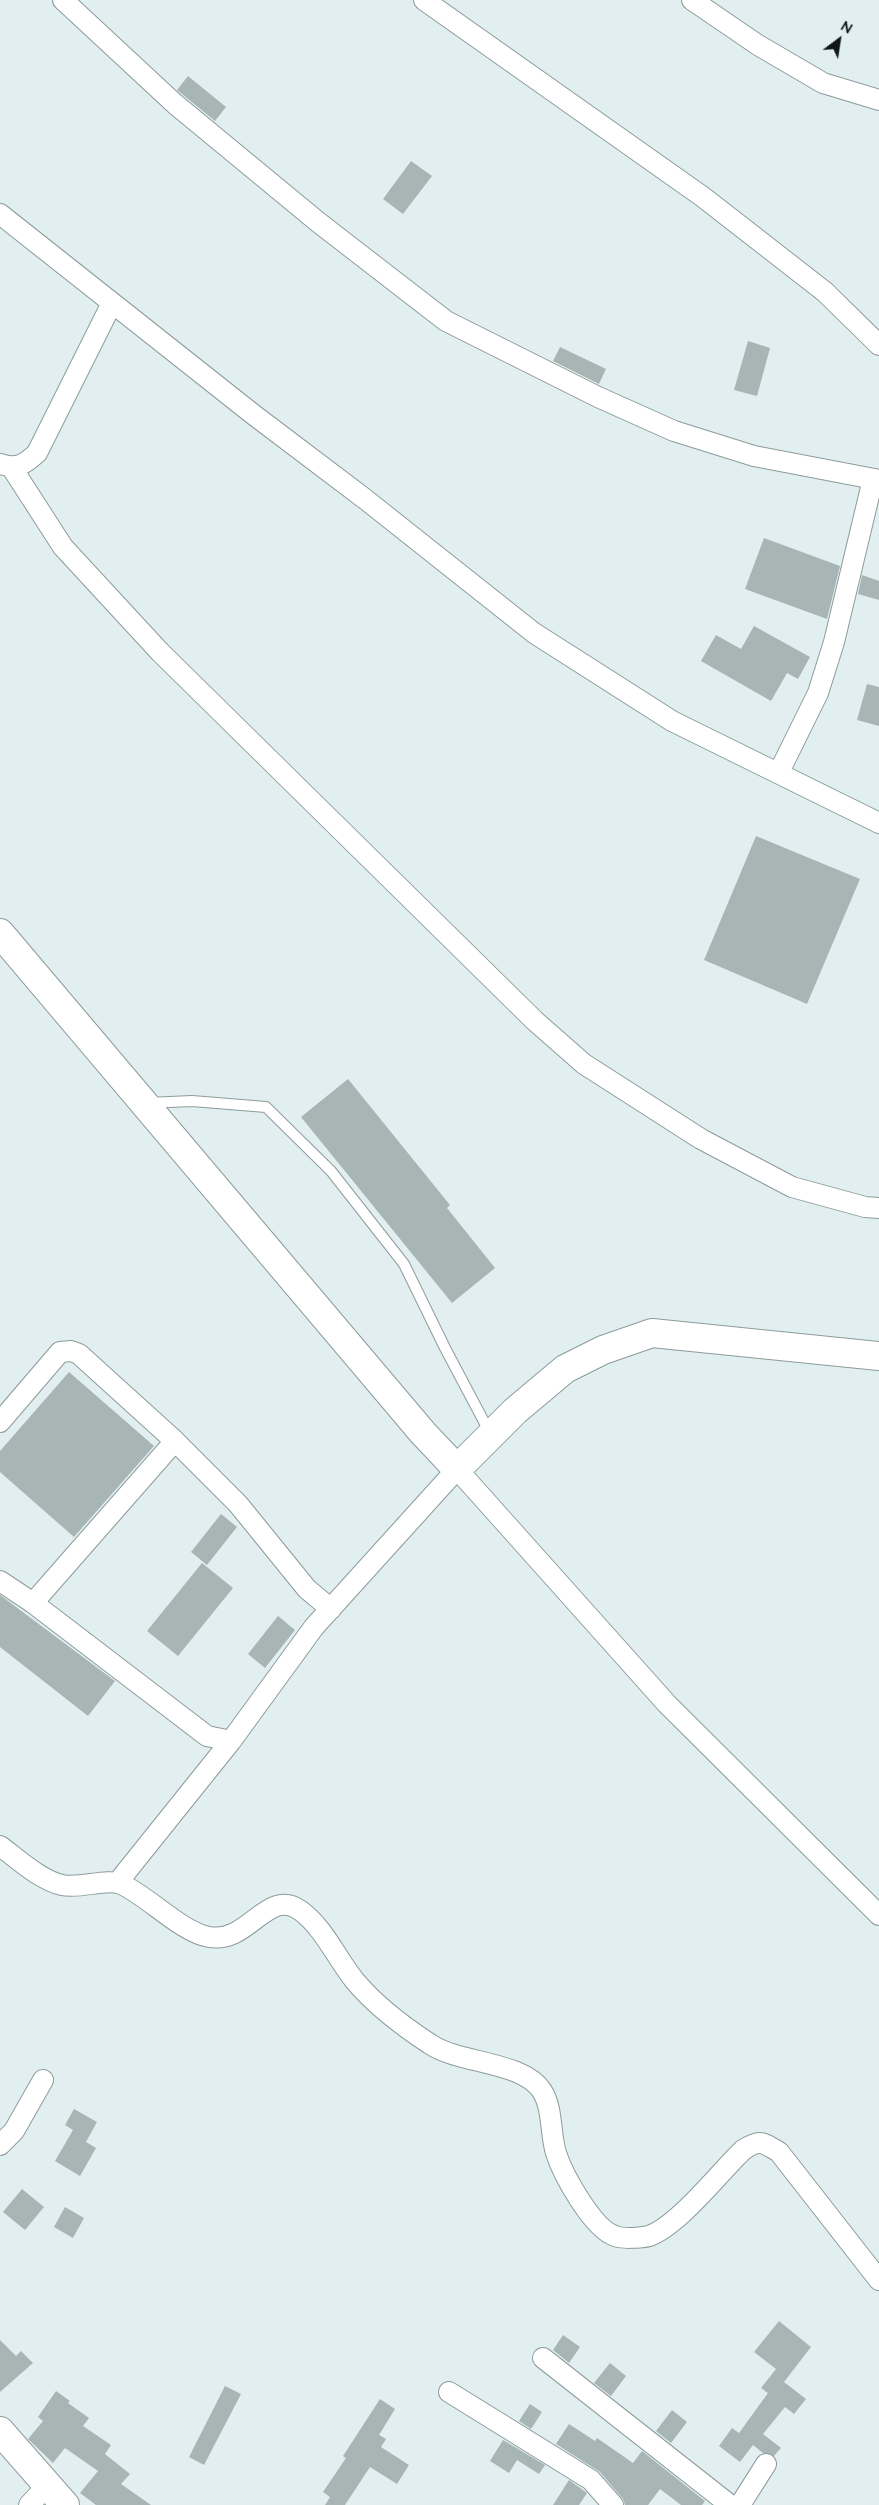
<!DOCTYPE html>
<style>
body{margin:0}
#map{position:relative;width:879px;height:2505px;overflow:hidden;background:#e1eff0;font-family:Mulish,sans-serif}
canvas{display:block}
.north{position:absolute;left:814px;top:15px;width:50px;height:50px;-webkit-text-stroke:4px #e1eff0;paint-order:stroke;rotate:31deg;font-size:14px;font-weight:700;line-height:20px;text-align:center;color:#101516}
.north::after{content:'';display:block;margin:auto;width:18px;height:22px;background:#101516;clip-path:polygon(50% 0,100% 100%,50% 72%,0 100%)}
</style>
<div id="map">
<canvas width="879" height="2505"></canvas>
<div class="north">N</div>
</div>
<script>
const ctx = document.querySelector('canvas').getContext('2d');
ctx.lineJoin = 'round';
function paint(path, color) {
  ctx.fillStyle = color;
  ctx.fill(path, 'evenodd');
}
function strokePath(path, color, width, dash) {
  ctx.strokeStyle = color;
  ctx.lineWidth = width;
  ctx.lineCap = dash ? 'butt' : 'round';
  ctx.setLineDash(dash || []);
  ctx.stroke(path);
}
paint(new Path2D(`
 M188 76 226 107 215 121 177 90Z
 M411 161 432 176 403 214 383 199Z
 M748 341 770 348 757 396 734 390Z
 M560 347 606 369 599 384 553 361Z
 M764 538 840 566 827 619 745 589Z
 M862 575 879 581V600L858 594Z
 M754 626 810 657 798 679 787 673 771 701 701 661 716 635 741 649Z
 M867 684 879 687V726L857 720Z
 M756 836 860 879 807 1004 704 960Z
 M348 1079 450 1205 447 1208 495 1268 452 1303 301 1117Z
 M69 1372 154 1446 74 1537 0 1472V1451Z
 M221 1514 237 1527 207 1565 191 1552Z
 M202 1563 233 1588 178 1656 147 1631Z
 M0 1595 115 1681 88 1716 0 1647Z
 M278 1616 295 1630 265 1668 248 1654Z
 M74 2109 97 2122 86 2142 96 2148 80 2176 55 2161 73 2130 65 2125Z
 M22 2189 44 2207 25 2230 3 2212Z
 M65 2207 84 2218 73 2238 54 2227Z
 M779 2321 811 2347 784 2382 806 2399 794 2414 785 2407 763 2434 781 2448 774 2456 763 2453 753 2445 740 2462 719 2446 732 2428 739 2433 768 2393 761 2388 776 2369 754 2352Z
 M563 2335 580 2347 569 2363 553 2350Z
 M0 2340 16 2356 21 2351 33 2363 0 2392Z
 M610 2363 626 2376 611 2396 594 2383Z
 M225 2386 241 2394 204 2465 189 2457Z
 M56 2391 70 2401 68 2403 89 2418 83 2426 111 2445 105 2454 130 2474 121 2484 151 2505H96L80 2493 98 2471 65 2448 53 2463 28 2439 43 2421 38 2417Z
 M380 2399 395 2409 379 2435 386 2439 381 2447 409 2465 397 2484 370 2467 345 2505H325L330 2497 323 2492 346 2458 343 2456Z
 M530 2404 542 2412 531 2429 519 2421Z
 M672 2410 687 2422 671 2443 656 2431Z
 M569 2424 595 2441 597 2438 633 2463 642 2451 705 2501 702 2505H681L660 2489 648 2505H625L623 2499 600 2472 556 2444Z
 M503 2440 545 2465 539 2474 517 2460 509 2473 490 2461Z
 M569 2480 587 2493 579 2505H553Z`), '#a7b5b5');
const lane = new Path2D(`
 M147 1103 192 1101 266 1107 331 1171 404 1264 445 1348 490 1433`);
const street = new Path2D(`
 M63 0 175 104 318 222 446 321 598 397 674 431 754 456 879 480
 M424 0 703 197 825 292 879 345
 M692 0 758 45 823 83 879 100
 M0 214 254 415 365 499 534 633 672 721 879 823
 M1 464C17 470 25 464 37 453L112 303
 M12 468 63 547 160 652 535 1021 584 1064 701 1139 792 1187 865 1207 879 1208
 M779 772 818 693 834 642 873 479
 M0 1422 60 1352 71 1351 79 1354 175 1441 238 1504 307 1589 331 1609
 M0 1581 33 1603 207 1736 231 1741 314 1627 457 1469 667 1704 879 1915
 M33 1603 175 1441
 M0 1846C18 1859 40 1880 62 1885 80 1889 107 1878 121 1884 148 1896 181 1932 209 1937 250 1944 267 1886 301 1911 324 1928 337 1959 355 1981 375 2005 404 2027 430 2044 459 2064 523 2061 542 2091 553 2108 550 2134 556 2153 563 2175 593 2229 615 2236 622 2239 641 2238 649 2236 678 2226 720 2172 743 2150 760 2139 762 2142 779 2152L879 2280
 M118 1882 231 1741
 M0 2145 14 2131 43 2080
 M543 2358 730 2505
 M449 2392 591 2480 613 2505
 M29 2505 47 2486
 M740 2505 766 2464`);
const secondary = new Path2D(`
 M0 933 423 1433 457 1469 515 1411 565 1369 603 1350 652 1333 879 1356
 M0 2431 65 2505`);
strokePath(lane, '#8d9b9b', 12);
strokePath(street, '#8d9b9b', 22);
strokePath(secondary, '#8d9b9b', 30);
strokePath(lane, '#fff', 10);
strokePath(street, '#fff', 20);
strokePath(secondary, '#fff', 28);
</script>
